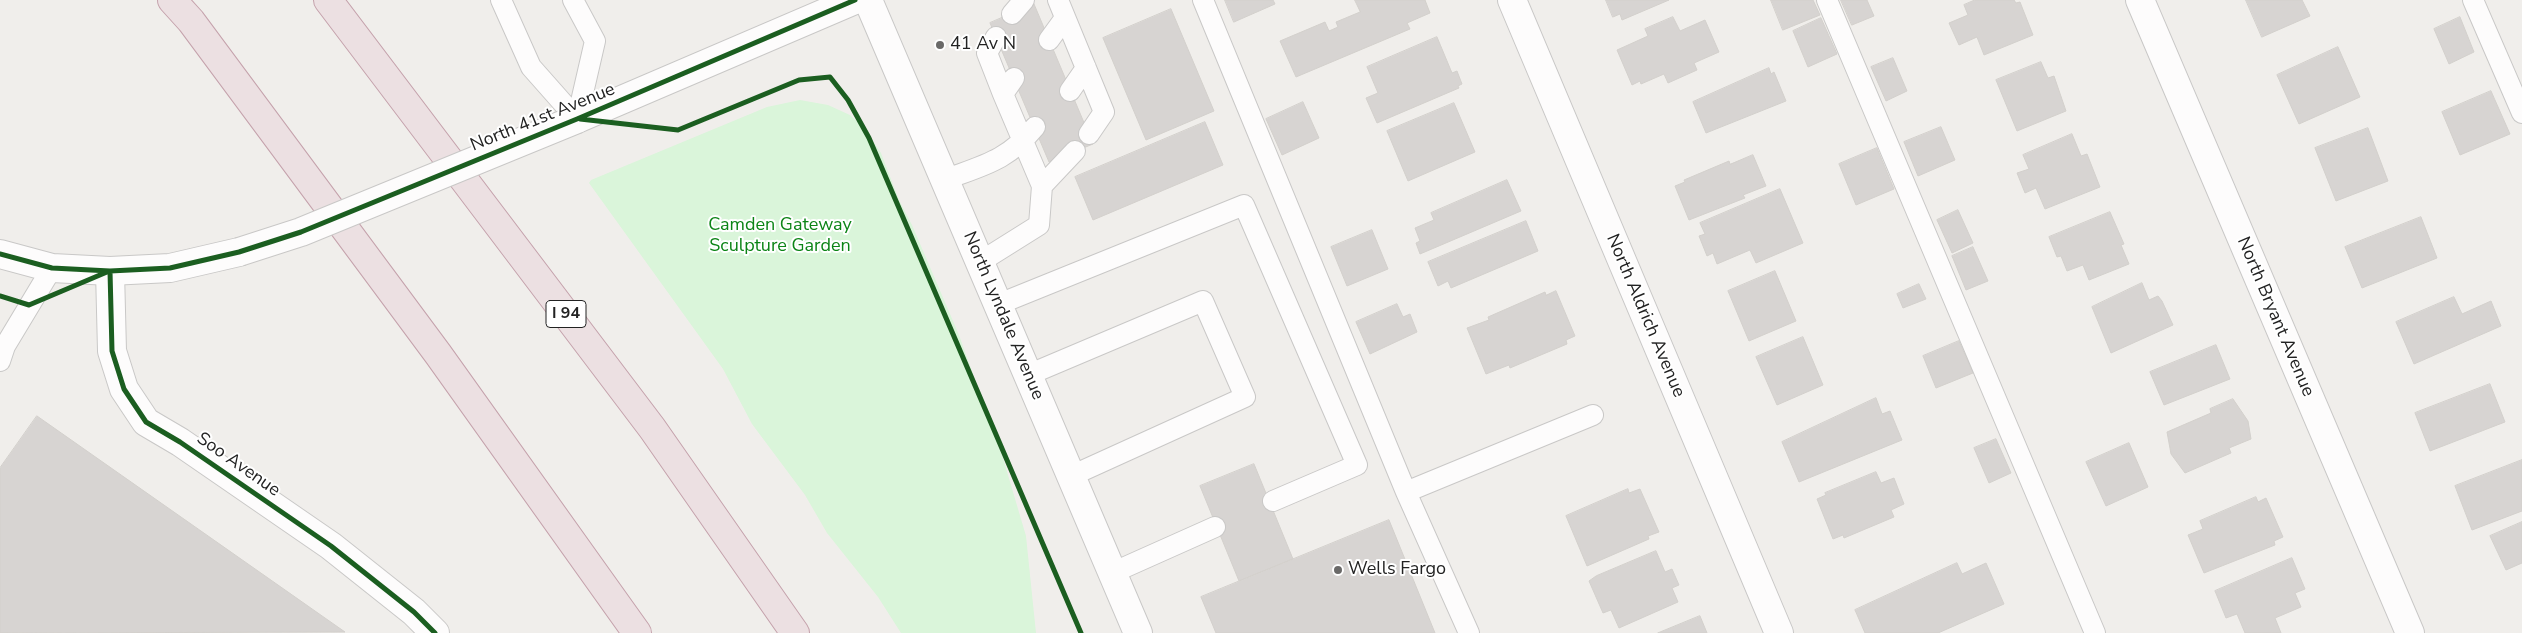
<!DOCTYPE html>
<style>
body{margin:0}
canvas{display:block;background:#f0eeeb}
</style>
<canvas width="2522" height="633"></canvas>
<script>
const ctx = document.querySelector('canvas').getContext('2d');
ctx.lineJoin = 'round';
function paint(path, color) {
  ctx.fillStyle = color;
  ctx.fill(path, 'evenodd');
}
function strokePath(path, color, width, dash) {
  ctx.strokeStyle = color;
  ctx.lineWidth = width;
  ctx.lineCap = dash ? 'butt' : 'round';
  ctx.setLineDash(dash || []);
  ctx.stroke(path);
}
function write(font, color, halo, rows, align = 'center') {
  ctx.font = font + ' "Nunito Sans",sans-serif';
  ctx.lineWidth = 4;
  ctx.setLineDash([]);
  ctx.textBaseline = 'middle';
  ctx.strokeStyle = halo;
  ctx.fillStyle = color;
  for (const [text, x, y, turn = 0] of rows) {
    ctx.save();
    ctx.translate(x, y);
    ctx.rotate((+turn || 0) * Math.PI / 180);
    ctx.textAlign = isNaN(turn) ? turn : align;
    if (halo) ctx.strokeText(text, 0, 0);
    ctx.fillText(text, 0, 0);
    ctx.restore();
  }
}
paint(new Path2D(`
 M800 100 828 105 850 115 864 128 881 153 899 200 912 225 959 335 1003 458 1026 536 1036 633H901L878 597 827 533 805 495 752 424 723 369 589 183 591 180 767 107Z`), '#daf5da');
const building = new Path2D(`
 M1225 0H1273L1275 4 1234 22Z
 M1355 0H1425L1430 13 1407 23 1410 29 1296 77 1280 41 1325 22 1329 31 1338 27 1336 22 1360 12Z
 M1606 0H1669L1622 20 1620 14 1613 17Z
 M1771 0H1813L1820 15 1783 30Z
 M1841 0H1867L1874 16 1852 25Z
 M1975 0H2014L2016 3 2020 2 2033 35 1984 55 1977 37 1959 45 1949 23 1968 15 1964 5Z
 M2246 0H2302L2310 16 2262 37Z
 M1034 4 1093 144 1049 162 990 23Z
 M1171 9 1214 111 1146 140 1103 38Z
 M1673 17 1680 31 1705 20 1719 52 1694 63 1697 70 1668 83 1664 74 1641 84 1640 81 1632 85 1617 50 1648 36 1645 29Z
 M2460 17 2474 52 2449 64 2434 29Z
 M1821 18 1837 54 1808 67 1793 31Z
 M1437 37 1452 73 1457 71 1462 84 1458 86 1459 88 1377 123 1366 98 1378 93 1367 67Z
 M2338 47 2360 97 2299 124 2277 75Z
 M1893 58 1907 91 1886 101 1871 67Z
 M2041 62 2048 78 2054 76 2066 111 2017 131 1996 80Z
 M1769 68 1771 74 1774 72 1786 101 1706 133 1693 102Z
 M2491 91 2510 134 2460 155 2442 112Z
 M1303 102 1319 138 1282 155 1266 119Z
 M1454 103 1475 152 1408 181 1387 131Z
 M1205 122 1223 165 1093 220 1075 177Z
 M1941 127 1955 160 1918 176 1904 142Z
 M2368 128 2388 181 2336 201 2315 148Z
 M2072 134 2081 156 2087 154 2100 187 2045 209 2036 188 2025 193 2017 173 2029 169 2023 155Z
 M1877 148 1894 189 1856 205 1839 164Z
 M1753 155 1766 186 1743 195 1745 198 1689 220 1675 186 1685 182 1684 180 1729 161 1730 164Z
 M1507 180 1521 211 1420 254 1416 243 1420 241 1415 228 1434 220 1431 213Z
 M1780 189 1803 243 1756 263 1750 250 1717 264 1713 253 1707 256 1699 236 1705 234 1700 223Z
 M1958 210 1973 243 1952 253 1937 220Z
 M2110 212 2124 244 2121 245 2129 264 2089 280 2083 265 2067 271 2061 256 2057 257 2049 237Z
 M2421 217 2437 258 2362 288 2345 247Z
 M1526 221 1538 251 1451 288 1448 281 1438 286 1428 262Z
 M1372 230 1388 269 1347 286 1331 247Z
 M1973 247 1988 281 1966 290 1952 256Z
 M1775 271 1796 321 1749 341 1728 291Z
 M2142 283 2149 300 2158 296 2162 301 2173 325 2111 353 2092 307Z
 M1919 284 1926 299 1903 308 1897 294Z
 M1556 291 1575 336 1566 340 1567 344 1510 368 1509 365 1486 374 1467 328 1489 320 1488 317 1545 292 1546 295Z
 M2454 297 2462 314 2491 301 2501 326 2414 364 2396 322Z
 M1397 304 1403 317 1410 314 1417 332 1370 354 1356 322Z
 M1803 337 1823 385 1777 405 1756 357Z
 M1959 341 1973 373 1936 388 1923 356Z
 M2216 345 2230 379 2164 405 2150 372Z
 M2490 384 2505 422 2430 451 2415 413Z
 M1876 398 1882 414 1890 411 1902 440 1799 482 1782 442Z
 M2233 399 2248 421 2251 439 2229 448 2231 453 2185 473 2171 454 2167 432 2211 413 2210 409Z
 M37 416 345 632 0 633V468Z
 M1996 439 2011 473 1989 483 1974 448Z
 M2129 443 2148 487 2106 506 2086 462Z
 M2522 460V511L2472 530 2455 486Z
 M1254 464 1293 559 1239 581 1200 486Z
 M1876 472 1881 483 1894 478 1904 504 1891 510 1894 517 1844 538 1843 535 1833 539 1817 499 1826 495 1825 493Z
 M1628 489 1629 493 1640 489 1659 532 1648 536 1649 539 1587 566 1566 516Z
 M2256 497 2258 502 2266 498 2283 537 2274 541 2275 545 2204 573 2188 535 2203 529 2200 521Z
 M1389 520 1435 633H1216L1201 597Z
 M2522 522V563L2506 570 2490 536Z
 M1656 551 1665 572 1672 569 1679 585 1672 588 1678 602 1619 628 1611 610 1603 613 1589 581 1596 576Z
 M2292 558 2305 589 2295 593 2301 607 2275 618 2281 633H2245L2237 614 2226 618 2215 591Z
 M1957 563 1962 574 1986 563 2004 604 1938 633H1865L1855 610Z
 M1700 616 1707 633H1658Z`);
paint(building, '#d7d4d2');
strokePath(building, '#d3d0cc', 1);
const service = new Path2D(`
 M501 0 531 67 577 119
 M573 0 595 41 577 119
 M1058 0 1104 112 1089 134
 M1203 0 1406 492 1469 633
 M1827 0 2095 633
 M2473 0 2522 113
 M1012 14 1024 0
 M996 37 987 53 1003 94
 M1049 40 1065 18
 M1014 78 1003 94 1042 186
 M1070 91 1086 68
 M944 180C984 165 1007 161 1035 127
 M980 262 1039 225 1042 186 1075 151
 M999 304 1244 205 1357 465 1273 501
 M0 361 5 346 52 268
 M1028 375 1203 301 1245 397 1071 476
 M1406 492 1593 415
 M1112 573 1215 527`);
const minor = new Path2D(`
 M1512 0 1779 633
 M2140 0 2410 633
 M110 271 112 351 124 389 146 422 180 442 331 546 414 612 435 633`);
const tertiary = new Path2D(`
 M868 0 1138 633
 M577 119 855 0
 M0 254 52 268 110 271 170 268 239 252`);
const motorway = new Path2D(`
 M172 0 191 21 438 354 637 633
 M328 0 652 428 795 633`);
strokePath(service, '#c9c8c7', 22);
strokePath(minor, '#c9c8c7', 30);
strokePath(tertiary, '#c9c8c7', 30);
strokePath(motorway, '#c5a2ac', 30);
strokePath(service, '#fdfcfc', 20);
strokePath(minor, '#fdfcfc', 28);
strokePath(tertiary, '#fdfcfc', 28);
strokePath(motorway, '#ece0e2', 28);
const tertiaryBridge = new Path2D(`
 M239 252 301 232 577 119`);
strokePath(tertiaryBridge, '#c9c8c7', 30, []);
strokePath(tertiaryBridge, '#fdfcfc', 28);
strokePath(new Path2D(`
 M580 119 678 130 799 80 830 77 848 100 869 138 1081 633
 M0 254 52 268 110 271 170 268 239 252 301 232 577 119 855 0
 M110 271 112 351 124 389 146 422 180 442 331 546 414 612 435 633
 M0 296 29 305 107 272`), '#1b5e20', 5);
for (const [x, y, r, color] of [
 [940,45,5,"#6a6968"],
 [1338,570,5,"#6a6968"]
]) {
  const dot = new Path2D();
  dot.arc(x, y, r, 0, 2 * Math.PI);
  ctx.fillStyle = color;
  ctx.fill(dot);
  strokePath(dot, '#fff', 2);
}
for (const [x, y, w] of [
 [566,314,40]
]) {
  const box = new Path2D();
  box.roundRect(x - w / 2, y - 13.5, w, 27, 4);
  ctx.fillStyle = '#fff';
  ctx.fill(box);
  strokePath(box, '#222', 1);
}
write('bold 16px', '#222', null, [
 ["I 94",566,314]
]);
write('18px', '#222', '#fff', [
 ["41 Av N",950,45],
 ["Wells Fargo",1348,570]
], 'left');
write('18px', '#222', '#fff', [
 ["North 41st Avenue",543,118,-22],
 ["North Lyndale Avenue",1003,316,67],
 ["North Aldrich Avenue",1645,316,67],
 ["North Bryant Avenue",2275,317,67],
 ["Soo Avenue",238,465,35]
]);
write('18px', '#0c8416', '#fff', [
 ["Camden Gateway",780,226],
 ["Sculpture Garden",780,247]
]);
</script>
